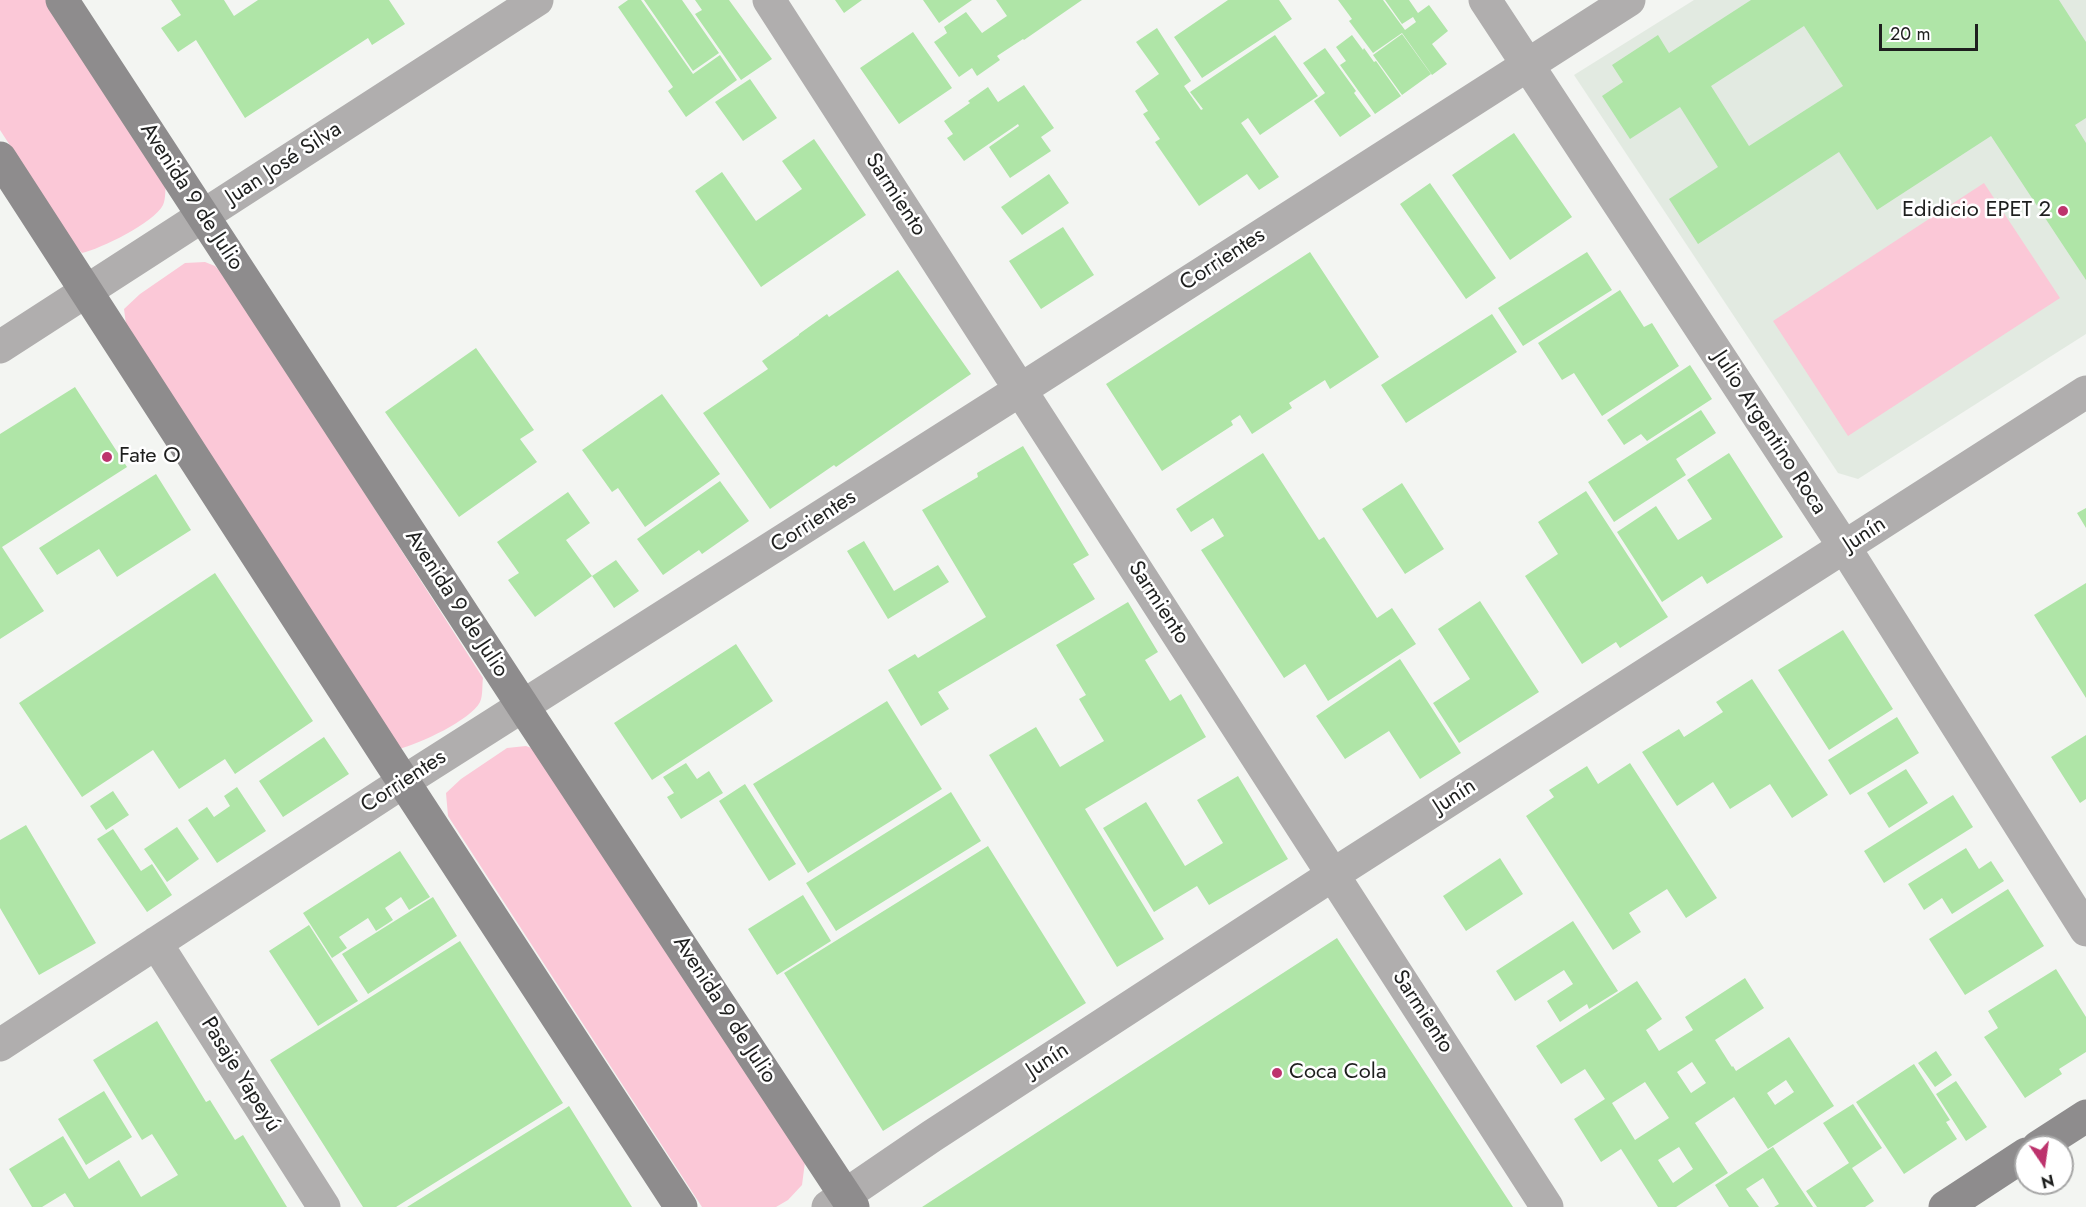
<!DOCTYPE html>
<meta charset="utf-8">
<style>
body{margin:0}
#map{position:relative;width:2086px;height:1207px;overflow:hidden;background:#f3f5f2;font-family:Jost,sans-serif}
canvas{display:block}
.north{position:absolute;left:2014px;top:1135px;width:60px;height:60px;box-sizing:border-box;background:#fff;border:2px solid #a5a5a5;border-radius:50%;rotate:167deg;font-size:16px;font-weight:700;line-height:24px;text-align:center;color:#1e1f1e}
.north::after{content:'';display:block;margin:auto;width:21px;height:27px;background:#bd336d;clip-path:polygon(50% 0,100% 100%,50% 72%,0 100%)}
.scale{position:absolute;left:1879px;top:24px;width:99px;height:27px;box-sizing:border-box;border:3px solid #1e1f1e;border-top:0;padding-left:8px;font-size:18px;line-height:21px;white-space:nowrap;color:#1e1f1e;-webkit-text-stroke:4px #fff;paint-order:stroke}
</style>
<div id="map">
<canvas width="2086" height="1207"></canvas>
<div class="north">N</div>
<div class="scale">20 m</div>
</div>
<script>
const ctx = document.querySelector('canvas').getContext('2d');
ctx.lineJoin = 'round';
function paint(path, color) {
  ctx.fillStyle = color;
  ctx.fill(path, 'evenodd');
}
function strokePath(path, color, width, dash) {
  ctx.strokeStyle = color;
  ctx.lineWidth = width;
  ctx.lineCap = dash ? 'butt' : 'round';
  ctx.setLineDash(dash || []);
  ctx.stroke(path);
}
function write(font, color, halo, rows, align = 'center') {
  ctx.font = font + ' Jost,sans-serif';
  ctx.lineWidth = 5;
  ctx.setLineDash([]);
  ctx.textBaseline = 'middle';
  ctx.strokeStyle = halo;
  ctx.fillStyle = color;
  for (const [text, x, y, turn = 0] of rows) {
    ctx.save();
    ctx.translate(x, y);
    ctx.rotate((+turn || 0) * Math.PI / 180);
    ctx.textAlign = isNaN(turn) ? turn : align;
    if (halo) ctx.strokeText(text, 0, 0);
    ctx.fillText(text, 0, 0);
    ctx.restore();
  }
}
paint(new Path2D(`
 M1694 0H2086V334L1858 479 1838 473 1574 75Z`), '#e2eae1');
paint(new Path2D(`
 M0 0H49L166 182C165 188 166 199 163 205 154 223 100 249 82 253L74 244 0 130Z
 M1984 183 2060 298 1848 436 1773 321Z
 M205 262 215 266 227 278 483 678C482 685 483 696 480 702 471 720 419 744 399 749L127 332 124 309 140 294 185 263Z
 M526 746 537 750 805 1162 802 1185 788 1200 776 1207H702L448 816 446 793 461 779 507 748Z`), '#fbc8d7');
paint(new Path2D(`
 M171 0H224L234 16 258 0H389L405 24 372 45 368 38 245 118 196 40 178 52 161 28 181 15Z
 M628 0H641L693 74 720 55 737 80 686 117 668 91 673 87 618 7Z
 M644 0H682L719 53 693 71Z
 M695 0H729L772 59 741 80 695 14 702 10Z
 M835 0H862L844 13Z
 M923 0H972L939 23Z
 M996 0H1082L1024 40 1023 39 997 56 1000 60 977 76 972 68 959 77 934 42 947 33 944 27 966 12 982 33 1007 16Z
 M1228 0H1279L1292 19 1202 78 1174 37Z
 M1338 0H1383L1405 30 1416 22 1413 17 1402 24 1385 0H1409L1418 13 1429 5 1448 31 1432 44 1447 64 1432 75 1402 33 1373 53 1349 21 1352 19Z
 M1751 0H2059L2086 42V118L2075 125 2086 143V280L1991 136 1877 210 1839 152 1698 244 1669 199 1718 167 1680 107 1630 139 1602 96 1623 82 1612 65 1658 35 1669 53ZM1804 26 1843 86 1749 146 1711 86Z
 M1157 28 1191 81 1184 86 1201 110 1203 109 1190 92 1275 35 1318 96 1260 135 1248 118 1241 123 1279 177 1259 190 1247 174 1199 206 1155 142 1160 139 1143 114 1148 111 1135 91 1159 74 1136 42Z
 M913 32 952 88 899 124 860 68Z
 M1402 34 1431 74 1402 95 1373 55Z
 M1352 35 1363 50 1364 48 1374 62 1376 61 1401 96 1375 114 1340 65 1346 61 1336 47Z
 M1325 48 1356 91 1354 93 1371 116 1340 137 1314 101 1325 93 1303 63Z
 M750 79 777 118 743 141 715 102Z
 M1024 85 1054 128 1041 137 1051 151 1010 178 989 147 1019 126 1018 124 964 161 947 138 953 134 944 121 970 103 968 101 988 87 998 102Z
 M1514 133 1572 217 1510 260 1452 175Z
 M814 139 866 215 761 287 695 191 722 172 756 221 802 189 782 161Z
 M1049 174 1069 203 1022 235 1001 207Z
 M1430 183 1496 278 1466 299 1400 204Z
 M1063 227 1094 275 1041 309 1009 261Z
 M1310 252 1379 357 1330 389 1325 380 1289 403 1292 408 1252 434 1240 415 1231 421 1233 425 1162 471 1106 384Z
 M1587 252 1612 290 1523 346 1498 308Z
 M898 270 971 374 836 467 834 465 770 509 703 413 768 369 762 361 799 335V334L827 314 829 317Z
 M1620 290 1644 327 1652 323 1679 366 1602 416 1574 373 1562 380 1538 343Z
 M1492 314 1517 352 1406 423 1381 385Z
 M476 348 534 430 520 439 537 462 459 517 385 412Z
 M1690 365 1712 399 1647 441 1641 434 1624 445 1607 420Z
 M75 387 127 467 2 547 44 611 0 639V434Z
 M662 394 720 474 645 527 618 488 612 492 582 450Z
 M1701 410 1716 433 1676 459 1686 475 1614 522 1588 482Z
 M1023 446 1089 555 1073 564 1095 599 938 692 949 709 921 726 888 670 915 654 918 658 986 617 922 510 978 477 977 473Z
 M1263 453 1319 540 1324 537 1377 618 1392 608 1416 644 1328 701 1305 664 1284 678 1201 550 1224 536 1213 518 1191 532 1176 509Z
 M1729 453 1783 537 1707 584 1702 576 1662 602 1617 532 1656 506 1678 540 1712 519 1687 480Z
 M156 474 191 530 117 577 99 549 57 575 39 548Z
 M720 481 749 521 702 554 699 550 663 575 637 539Z
 M1402 483 1444 549 1405 574 1362 509Z
 M1586 491 1668 617 1620 648 1616 642 1582 664 1525 576 1558 554 1538 522Z
 M568 492 590 523 566 540 592 576 535 617 508 580 519 573 497 542Z
 M2086 508V528L2077 513Z
 M864 541 894 591 938 565 949 582 888 619 847 551Z
 M616 560 639 591 614 608 592 576Z
 M215 573 313 721 235 774 225 759 179 789 153 750 82 797 19 703Z
 M2086 583V698L2034 615Z
 M1480 601 1539 692 1459 743 1433 703 1470 679 1438 629Z
 M1128 602 1158 652 1145 660 1170 701 1181 694 1206 737 1085 809 1164 939 1117 967 989 755 1036 727 1060 767 1104 741 1079 699 1086 695 1056 645Z
 M1843 630 1893 709 1829 750 1778 670Z
 M736 644 773 701 652 780 614 723Z
 M1400 659 1461 753 1420 779 1389 731 1345 759 1316 716Z
 M1752 679 1828 795 1792 818 1770 784 1730 809 1713 782 1677 806 1642 752 1679 729 1684 737 1723 712 1716 702Z
 M887 701 942 789 808 873 753 784Z
 M1897 717 1919 753 1850 795 1828 760Z
 M2086 735V799L2080 803 2051 757Z
 M324 737 349 774 283 817 259 781Z
 M686 763 697 779 709 771 723 793 681 819 667 797 674 793 663 777Z
 M1630 763 1717 898 1686 918 1667 889 1629 913 1641 932 1613 950 1526 816 1554 797 1549 790 1587 766 1598 784Z
 M1906 769 1928 803 1889 828 1867 793Z
 M1238 776 1288 859 1209 905 1197 886 1154 912 1103 828 1146 802 1185 866 1223 843 1197 800Z
 M745 784 796 864 769 881 719 801Z
 M237 787 266 831 217 863 188 820 207 807 214 817 230 806 224 796Z
 M113 791 129 815 106 830 90 806Z
 M951 792 981 841 836 931 806 883Z
 M1953 795 1973 827 1884 883 1864 851Z
 M26 825 96 943 39 975 0 908V840Z
 M177 827 199 859 167 882 144 849Z
 M113 829 141 871 152 864 172 895 147 912 97 839Z
 M988 846 1086 1003 883 1131 784 973Z
 M1966 848 1979 869 1991 861 2004 881 1952 914 1942 898 1924 910 1908 884Z
 M400 851 430 897 409 910 401 897 385 908 393 920 376 931 368 918 339 937 347 948 332 958 303 913Z
 M1500 858 1523 894 1466 931 1443 896Z
 M2008 889 2044 946 1965 995 1929 939Z
 M803 895 831 941 777 975 748 929Z
 M433 897 457 936 368 994 342 954Z
 M1573 921 1618 991 1589 1009 1587 1004 1560 1022 1547 1001 1573 984 1564 970 1515 1001 1496 971Z
 M309 925 358 1001 318 1026 269 951Z
 M1337 938 1513 1207H922Z
 M460 941 563 1103 396 1207H363L270 1060Z
 M2056 969 2086 1017V1052L2059 1069 2062 1074 2025 1098 1984 1037 1998 1028 1988 1011Z
 M1745 978 1764 1008 1715 1040 1732 1067 1733 1066 1736 1071 1789 1037 1834 1106 1768 1149 1734 1097 1695 1123 1728 1173 1676 1207H1658L1621 1149 1601 1162 1574 1119 1605 1099 1585 1069 1561 1084 1536 1046 1637 981 1662 1019 1646 1030 1659 1051 1693 1030 1685 1017ZM1692 1062 1706 1083 1691 1093 1677 1072ZM1786 1080 1794 1092 1775 1105 1767 1093ZM1645 1082 1669 1118 1635 1140 1612 1103ZM1679 1147 1693 1169 1673 1183 1658 1160Z
 M157 1021 206 1102 210 1100 235 1140 243 1135 287 1207H74L65 1193 42 1207H32L9 1169 63 1136 89 1179 119 1160 141 1197 178 1175 152 1134 142 1140 93 1060Z
 M1936 1051 1952 1075 1935 1087 1918 1063Z
 M1914 1064 1950 1120 1946 1122 1957 1139 1904 1174 1856 1102Z
 M1956 1081 1987 1127 1966 1141 1936 1094Z
 M104 1091 132 1137 86 1165 58 1119Z
 M1853 1104 1882 1148 1852 1168 1874 1201 1865 1207H1817L1806 1191 1849 1163 1823 1123Z
 M569 1106 632 1207H407L566 1108Z
 M1773 1147 1813 1207H1774L1779 1204 1763 1178 1746 1189 1759 1207H1729L1715 1185Z`), '#afe5a7');
strokePath(new Path2D(`
 M769 0 1547 1207
 M1485 0 1845 548 2086 930
 M0 347 537 0
 M156 943 324 1207
 M0 1045 403 782 1020 390 1629 0
 M828 1207 932 1136 1334 874 2086 392`), '#b0aeae', 33);
strokePath(new Path2D(`
 M62 0 536 726 853 1207
 M0 158 390 761 681 1207
 M2038 1147 2086 1116
 M1945 1207 2026 1154`), '#8e8c8d', 33);
for (const [x, y, r, color] of [
 [2063,211,6,"#bd336d"],
 [107,457,6,"#bd336d"],
 [1277,1073,6,"#bd336d"]
]) {
  const dot = new Path2D();
  dot.arc(x, y, r, 0, 2 * Math.PI);
  ctx.fillStyle = color;
  ctx.fill(dot);
  strokePath(dot, '#fff', 2);
}
write('22px', '#1e1f1e', '#fff', [
 ["Juan José Silva",284,164,-33],
 ["Sarmiento",895,195,57],
 ["Avenida 9 de Julio",191,197,57],
 ["Corrientes",1223,260,-33],
 ["Julio Argentino Roca",1769,433,57],
 ["Corrientes",814,522,-33],
 ["Junín",1865,535,-33],
 ["Sarmiento",1158,603,57],
 ["Avenida 9 de Julio",456,604,57],
 ["Corrientes",404,782,-33],
 ["Junín",1455,797,-33],
 ["Avenida 9 de Julio",724,1010,57],
 ["Sarmiento",1422,1012,57],
 ["Junín",1048,1061,-33],
 ["Pasaje Yapeyú",240,1075,58]
]);
write('22px', '#1e1f1e', '#fff', [
 ["Edidicio EPET 2",2051,211,"right"],
 ["Fate O",119,457],
 ["Coca Cola",1289,1073]
], 'left');
</script>
